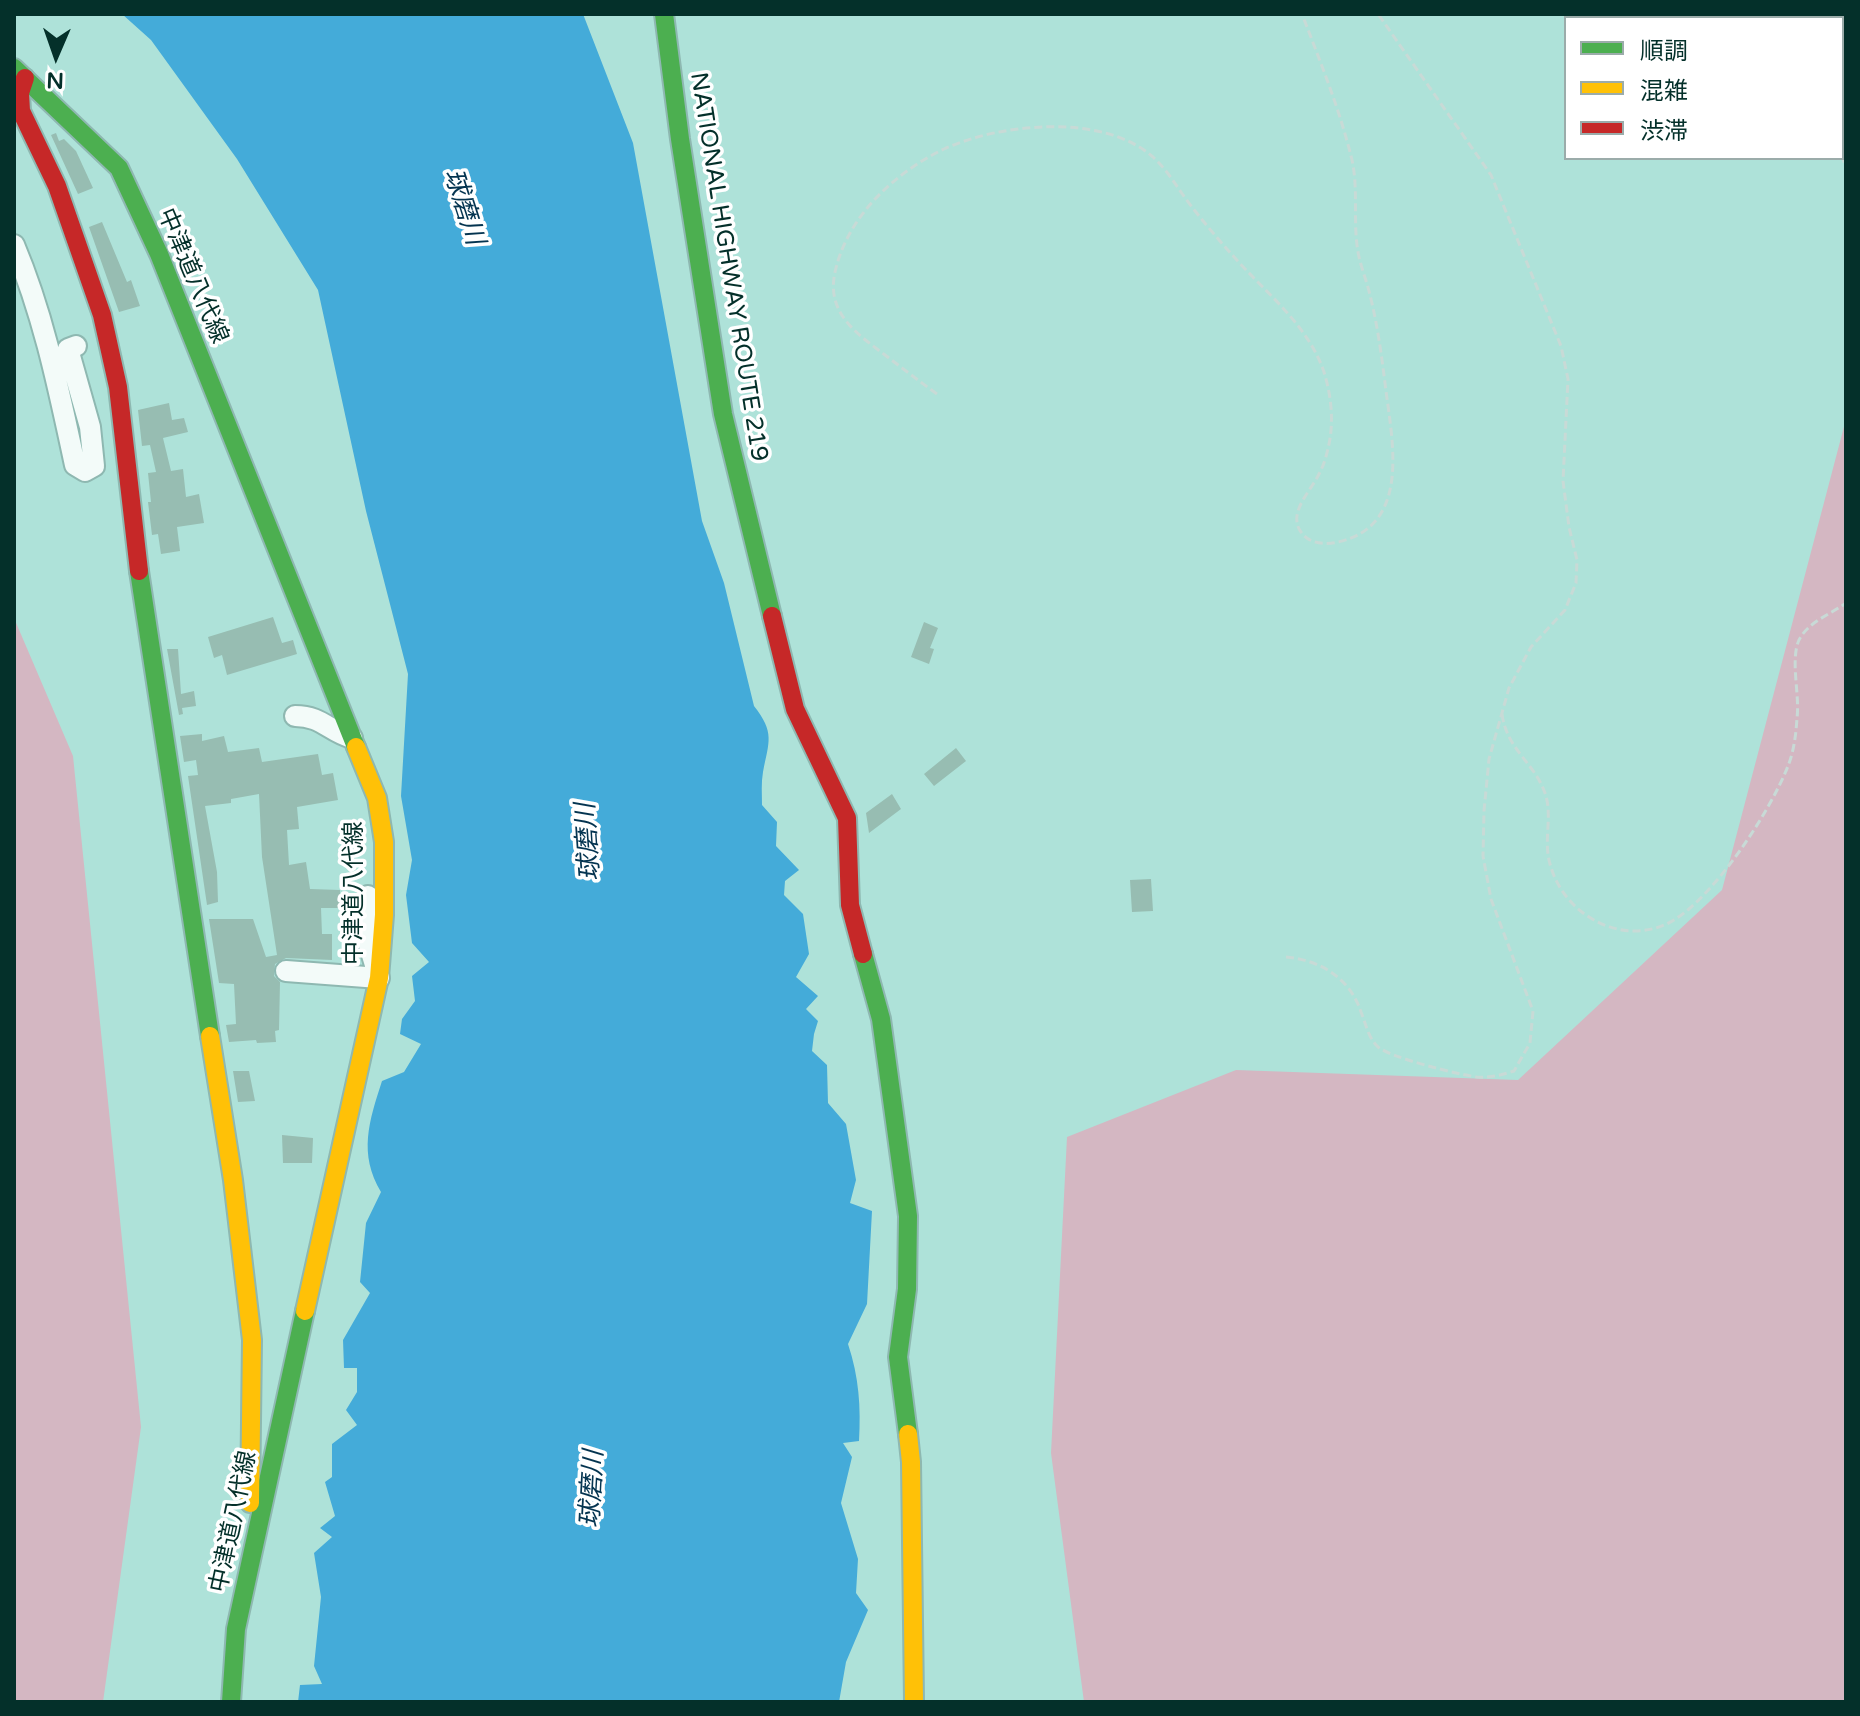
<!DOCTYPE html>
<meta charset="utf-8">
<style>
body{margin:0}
#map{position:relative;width:1860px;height:1716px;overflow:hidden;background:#aee2d9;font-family:"Varela Round","Noto Sans JP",sans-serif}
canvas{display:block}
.frame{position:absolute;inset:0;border:16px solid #04302a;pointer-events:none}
.legend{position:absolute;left:1564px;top:16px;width:280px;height:144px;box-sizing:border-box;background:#fff;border:2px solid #9bacaa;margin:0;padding:10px 14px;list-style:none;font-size:24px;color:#04302a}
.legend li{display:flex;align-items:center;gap:16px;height:40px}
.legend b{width:40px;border:2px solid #9bacaa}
.north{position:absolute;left:16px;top:16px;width:80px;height:80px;-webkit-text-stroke:6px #fff;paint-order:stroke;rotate:182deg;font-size:22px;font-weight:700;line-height:32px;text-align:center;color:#04302a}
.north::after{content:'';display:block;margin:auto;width:28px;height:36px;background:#04302a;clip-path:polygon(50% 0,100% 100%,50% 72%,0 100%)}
</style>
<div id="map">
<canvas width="1860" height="1716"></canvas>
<div class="frame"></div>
<ul class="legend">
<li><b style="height:10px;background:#4caf50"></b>順調</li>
<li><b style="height:10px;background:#ffc107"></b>混雑</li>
<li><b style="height:10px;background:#c62828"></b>渋滞</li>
</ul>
<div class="north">N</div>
</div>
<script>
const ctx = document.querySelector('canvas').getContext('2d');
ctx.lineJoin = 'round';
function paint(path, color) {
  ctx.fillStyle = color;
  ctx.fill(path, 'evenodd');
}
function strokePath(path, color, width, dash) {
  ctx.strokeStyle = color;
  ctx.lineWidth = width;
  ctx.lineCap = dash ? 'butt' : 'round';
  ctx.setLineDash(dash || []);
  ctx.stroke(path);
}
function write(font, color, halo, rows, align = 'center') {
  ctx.font = font + ' "Varela Round","Noto Sans JP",sans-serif';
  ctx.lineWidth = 7;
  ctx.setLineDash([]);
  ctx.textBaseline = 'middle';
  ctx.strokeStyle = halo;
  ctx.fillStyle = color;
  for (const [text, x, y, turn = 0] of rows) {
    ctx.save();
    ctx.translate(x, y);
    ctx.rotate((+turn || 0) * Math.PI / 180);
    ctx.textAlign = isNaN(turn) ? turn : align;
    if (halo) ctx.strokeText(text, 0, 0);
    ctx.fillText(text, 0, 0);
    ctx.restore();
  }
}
paint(new Path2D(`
 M1778 14H1846V165L1842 153V18H1780Z
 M1846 419V1702H1084L1051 1453 1067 1137 1236 1070 1518 1080 1722 890Z
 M14 618 73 756 141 1427 103 1702H14Z`), '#d4b7c2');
paint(new Path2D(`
 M122 14H583L633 143 702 521 724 583 754 706C775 733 769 741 763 772 761 783 762 794 762 805L777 822 776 846 799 870 785 881 784 895 803 914 809 954 796 977 818 996 806 1009 818 1021 814 1034 812 1051 827 1065 828 1103 846 1124 856 1180 850 1203 872 1211 867 1304 848 1344C859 1377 861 1407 859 1441L843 1443 852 1457 841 1503 858 1559 856 1593 868 1610 846 1662 839 1702H298L300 1685 322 1684 314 1666 321 1597 314 1553 332 1537 320 1528 335 1516 325 1482 332 1477V1444L357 1425 346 1410 357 1392V1368H344L343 1340 370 1293 360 1282 366 1223 381 1192C358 1154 369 1121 382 1081L404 1072 421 1044 400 1034 402 1019 415 1001 412 976 429 962 412 943 406 895 412 860 401 796 408 674 366 511 318 290 237 159 151 40Z`), '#44abd9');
paint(new Path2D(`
 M56 133 59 141 64 139 76 151 93 188 78 194 51 135Z
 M102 222 127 282 131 280 140 306 119 312 89 227Z
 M169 403 172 420 184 418 188 432 163 438 171 471 183 469 186 497 199 494 204 523 177 527 180 551 161 554 158 534 152 535 148 502H151L148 473 156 472 150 445 142 446 138 410Z
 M273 617 282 643 293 640 297 654 227 675 222 655 214 658 208 637Z
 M924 622 938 628 930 648 934 649 929 664 911 657Z
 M167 649H178L181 694 194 691 196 706 182 708 183 714 179 715Z
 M202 734V741L224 736 228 752 259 748 262 762 318 754 322 775 333 773 338 800 297 807 299 829 287 830 289 865 306 862 310 889 340 890V908H321L322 934H332V960L286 958 275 964 274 976 280 982 279 1030 275 1031 276 1042 257 1043 256 1040 229 1042 226 1025 236 1024 234 984 219 983 209 919H253L266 957 277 955 262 857 259 794 231 799V803L205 806 217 872 218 902 207 905 188 776 198 775 196 760 184 762 180 736Z
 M956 748 966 761 934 786 924 774Z
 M892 794 901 809 869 833 866 813Z
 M1151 879 1153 911 1132 912 1130 880Z
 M233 1071H249L255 1101 238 1102Z
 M282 1135 313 1138 312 1163H283Z`), '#97bdb2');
const street = new Path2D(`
 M14 245C44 316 59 391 75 465L85 471 94 466 90 427 68 349 76 346
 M295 716C322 716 328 731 352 738
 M286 971 379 978 369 945 368 896`);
const fast = new Path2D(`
 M664 14 680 139 723 414 772 616
 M14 68 119 168 159 254 356 747
 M139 571 210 1036
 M863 954 881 1019 908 1216 907 1289 898 1357 908 1434
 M231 1702 236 1629 305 1311`);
const slow = new Path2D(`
 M210 1036 233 1180 252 1340 250 1503
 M305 1311 379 978 384 915V842L377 798 356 747
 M908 1434 911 1462 914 1702`);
const jam = new Path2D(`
 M25 78 20 93 21 111 57 186 102 315 118 387 139 571
 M772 616 795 709 847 818 850 905 863 954`);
strokePath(street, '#8eb8b1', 24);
strokePath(fast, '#8eb8b1', 22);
strokePath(slow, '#8eb8b1', 22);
strokePath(jam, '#8eb8b1', 22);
strokePath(new Path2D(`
 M1821 18V14
 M1842 155 1846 170
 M937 394C919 381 902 368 885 355 856 333 826 313 835 272 847 217 894 173 944 149 1001 123 1103 113 1153 157 1166 169 1174 182 1183 195 1199 217 1217 238 1235 258 1267 294 1308 325 1324 372 1331 395 1334 420 1329 444 1327 454 1324 465 1319 474 1311 491 1287 513 1301 532 1309 544 1325 545 1338 542 1410 526 1393 445 1386 391 1382 359 1378 327 1370 295 1367 282 1362 270 1359 257 1352 225 1359 192 1352 160 1340 110 1320 61 1302 14
 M1502 714C1507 750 1534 762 1545 793 1553 816 1543 840 1550 864 1564 917 1626 949 1674 920 1716 894 1770 812 1788 766 1794 751 1796 734 1797 718 1800 695 1790 660 1799 640 1808 622 1831 614 1846 603
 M1286 957C1320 960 1350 978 1361 1012 1366 1024 1368 1037 1377 1046 1387 1057 1460 1075 1477 1077 1490 1078 1502 1075 1514 1071L1530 1043 1533 1011 1491 899 1483 856 1484 811 1489 759 1509 688 1531 647 1565 610 1576 583 1577 560 1569 527 1563 481 1568 379 1561 346 1491 175 1378 14`), '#c8dad6', 3, [8, 4]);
strokePath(street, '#f3fbf9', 20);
strokePath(fast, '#4caf50', 18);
strokePath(slow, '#ffc107', 18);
strokePath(jam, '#c62828', 18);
write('24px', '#04302a', '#fff', [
 ["NATIONAL HIGHWAY ROUTE 219",728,267,81],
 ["中津道八代線",192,276,67],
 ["中津道八代線",355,893,-90],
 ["中津道八代線",234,1522,-78]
]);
write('italic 26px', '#043450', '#fff', [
 ["球磨川",463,207,72],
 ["球磨川",589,842,-94],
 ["球磨川",593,1489,-87]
]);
</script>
